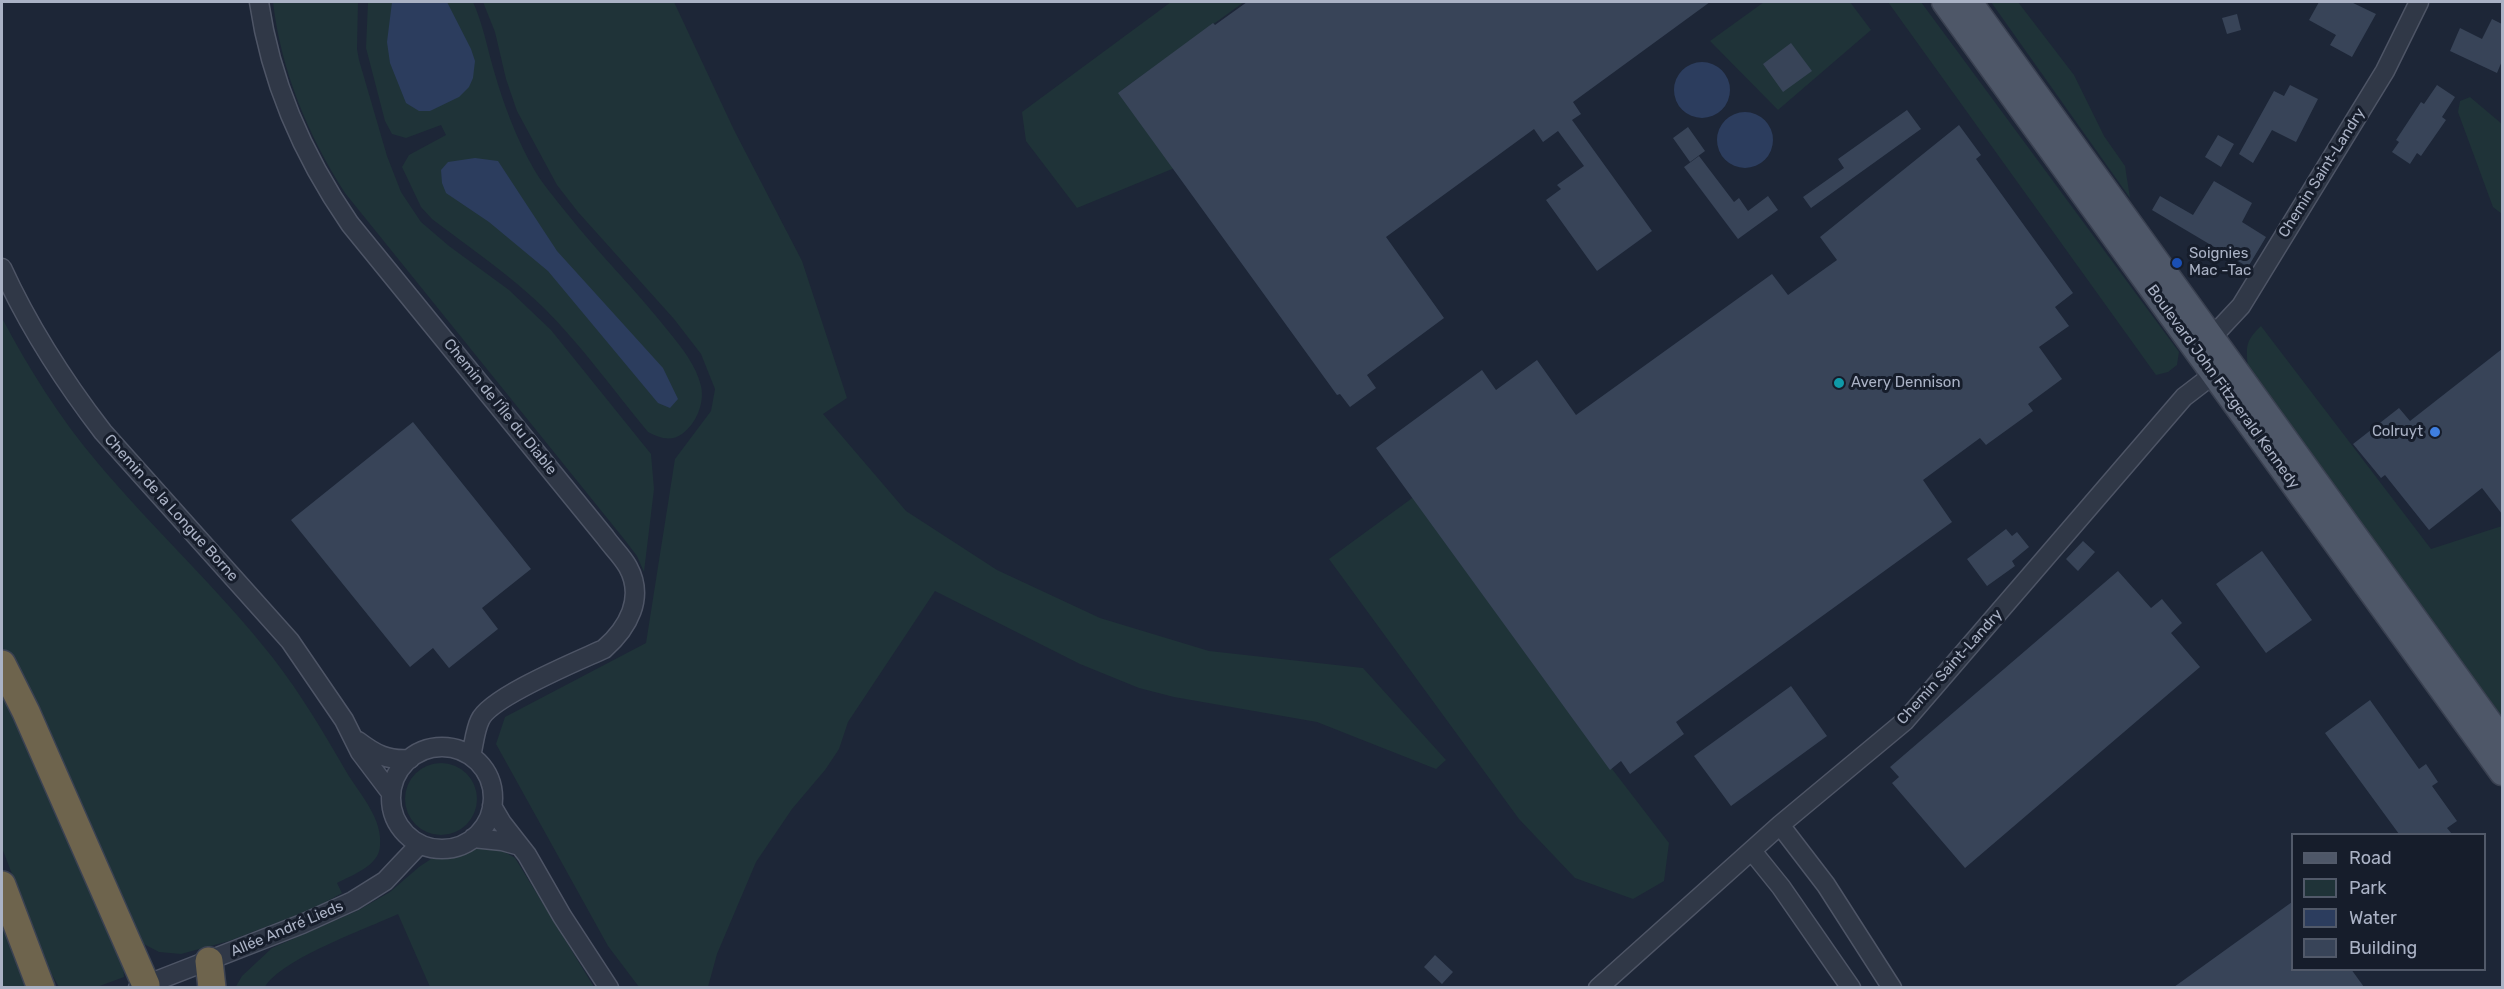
<!DOCTYPE html>
<meta charset="utf-8">
<style>
body{margin:0}
#map{position:relative;width:2504px;height:989px;overflow:hidden;background:#1d2637;font-family:Rubik,sans-serif}
canvas{display:block}
.frame{position:absolute;inset:0;border:3px solid #aab2c5;pointer-events:none}
.legend{position:absolute;left:2291px;top:833px;width:195px;height:138px;box-sizing:border-box;background:#161d2b;border:2px solid #515969;margin:0;padding:8px 10px;list-style:none;font-size:18px;color:#aab2c5}
.legend li{display:flex;align-items:center;gap:12px;height:30px}
.legend b{width:30px;border:2px solid #515969}
</style>
<div id="map">
<canvas width="2504" height="989"></canvas>
<div class="frame"></div>
<ul class="legend">
<li><b style="height:8px;background:#4e5768"></b>Road</li>
<li><b style="height:16px;background:#1f3338"></b>Park</li>
<li><b style="height:16px;background:#2c3d5e"></b>Water</li>
<li><b style="height:16px;background:#384458"></b>Building</li>
</ul>
</div>
<script>
const ctx = document.querySelector('canvas').getContext('2d');
ctx.lineJoin = 'round';
function paint(path, color) {
  ctx.fillStyle = color;
  ctx.fill(path, 'evenodd');
}
function strokePath(path, color, width, dash) {
  ctx.strokeStyle = color;
  ctx.lineWidth = width;
  ctx.lineCap = dash ? 'butt' : 'round';
  ctx.setLineDash(dash || []);
  ctx.stroke(path);
}
function write(font, color, halo, rows, align = 'center') {
  ctx.font = font + ' Rubik,sans-serif';
  ctx.lineWidth = 6;
  ctx.setLineDash([]);
  ctx.textBaseline = 'middle';
  ctx.strokeStyle = halo;
  ctx.fillStyle = color;
  for (const [text, x, y, turn = 0] of rows) {
    ctx.save();
    ctx.translate(x, y);
    ctx.rotate((+turn || 0) * Math.PI / 180);
    ctx.textAlign = isNaN(turn) ? turn : align;
    if (halo) ctx.strokeText(text, 0, 0);
    ctx.fillText(text, 0, 0);
    ctx.restore();
  }
}
paint(new Path2D(`
 M273 2H358L357 49 359 60 387 156 401 192 421 222 449 246 509 290 551 330 651 454 654 489 644 572 637 556 624 539 345 193C308 135 281 71 273 2Z
 M368 2H473C483 24 487 47 494 71 504 106 517 140 535 171 544 186 555 198 565 211 598 253 636 290 669 332 682 348 696 365 701 386 705 403 696 424 682 434 671 442 659 438 648 432 614 391 582 346 544 308 510 275 470 248 432 219L421 207 402 167 409 155 446 135 441 125 406 138 392 134 385 121 366 48Z
 M483 2H674L734 130 802 261 847 398 823 414 906 511 997 570 1100 618 1209 651 1363 668 1446 760 1436 769 1317 722 1174 697 1139 688 1080 664 935 591 848 722 839 749 825 770 792 809 756 862 717 954 708 987H639L608 946 496 744 505 717 646 643 675 459 711 411 715 389 701 354 674 319 578 212 557 185 517 111 506 79 495 32Z
 M1171 2H1244L1122 90 1177 167 1077 208 1026 141 1022 112Z
 M1764 2H1850L1871 30 1778 110 1710 41Z
 M1888 2H1921L2179 352 2177 365 2168 372 2156 375Z
 M1991 2H2018L2074 75 2104 136 2125 166 2130 198Z
 M2470 97 2502 124V214L2493 207 2458 112 2460 101Z
 M2 318C29 369 59 417 97 462 153 529 219 589 273 658 301 694 324 733 347 773 360 794 383 819 380 846 379 866 352 875 337 883L342 893 315 908 229 941 181 954 159 952 140 942 44 728 2 649Z
 M2261 326 2431 549 2502 526V717L2248 368C2246 347 2245 341 2261 326Z
 M1415 496 1609 765 1669 843 1664 881 1633 899 1575 878 1519 819 1329 559Z
 M2 686 123 962 124 977 97 987H59L48 968 2 848Z
 M405 799a36 36 0 1 1 72 0a36 36 0 1 1-72 0Z
 M498 848 515 858 594 987H430L398 914C366 929 281 959 265 987L235 988 242 976 272 948 357 911 390 892 419 867 431 859 456 857 476 849Z
 M2 924 25 987H2Z`), '#1f3338');
paint(new Path2D(`
 M392 2H447L471 49 475 61 473 78 469 87 459 97 430 111H419L406 103 390 63 387 42Z
 M1674 90a28 28 0 1 1 56 0a28 28 0 1 1-56 0Z
 M1717 140a28 28 0 1 1 56 0a28 28 0 1 1-56 0Z
 M475 158 498 161 557 251 663 368 678 399 670 408 658 403 548 271 489 222 446 193 442 183 441 170 448 162Z`), '#2c3d5e');
paint(new Path2D(`
 M1247 2H1710L1573 102 1581 114 1572 120 1652 231 1597 271 1546 200 1561 189 1557 185 1584 166 1558 131 1543 142 1534 129 1386 237 1444 318 1367 375 1376 388 1350 407 1340 394 1337 395 1118 93 1213 23 1215 25Z
 M2319 2H2351L2376 14 2352 57 2330 45 2336 35 2309 20Z
 M2237 14 2241 30 2227 34 2222 18Z
 M2492 19 2502 24V61L2497 73 2450 51 2460 28 2482 39Z
 M1791 43 1812 71 1783 92 1763 64Z
 M2290 85 2318 99 2296 142 2272 130 2253 163 2239 154 2274 91 2284 96Z
 M2437 85 2455 97 2442 117 2446 120 2421 156 2417 153 2410 164 2392 152 2399 142 2396 140 2421 102 2424 104Z
 M1907 110 1921 129 1811 208 1803 197 1844 168 1838 159Z
 M1959 125 1981 155 1976 159 2073 293 2055 307 2069 326 2039 347 2062 379 2028 404 2033 411 1986 445 1980 438 1923 480 1952 522 1676 722 1684 734 1630 774 1621 761 1610 770 1376 448 1482 370 1496 390 1537 360 1576 415 1772 274 1788 295 1837 260 1820 237Z
 M1688 127 1705 151 1690 162 1673 138Z
 M2218 135 2234 144 2221 167 2205 157Z
 M1699 156 1734 202 1739 198 1748 211 1768 196 1778 210 1738 239 1684 167Z
 M2214 181 2252 203 2242 222 2266 237 2248 267 2152 210 2160 196 2193 215Z
 M2502 349V514L2482 488 2429 530 2385 475 2381 478 2353 444 2399 408 2410 421Z
 M413 422 531 569 482 608 498 629 449 668 433 648 410 667 291 520Z
 M2006 529 2012 536 2017 532 2029 547 2012 561 2015 566 1987 586 1967 559Z
 M2083 541 2095 552 2078 571 2066 559Z
 M2262 551 2312 620 2266 653 2216 584Z
 M2118 571 2151 608 2162 599 2182 623 2171 633 2200 667 1965 868 1892 783 1899 777 1890 767Z
 M1791 686 1827 736 1731 806 1694 756Z
 M2370 700 2419 769 2426 764 2438 782 2432 786 2457 821 2447 828 2452 834H2399L2325 733Z
 M2292 902V969H2351L2364 987H2174Z
 M1435 955 1453 972 1442 984 1424 967Z`), '#384458');
const minor = new Path2D(`
 M259 2C271 84 303 156 350 224L605 537C612 547 622 556 628 567 645 598 628 628 604 649 578 661 490 697 480 720 475 730 474 744 471 756
 M2 268C29 327 63 380 103 432L290 641 344 720 360 752 391 793
 M2212 337 2241 306 2385 71 2419 2
 M358 741C375 754 388 761 410 759
 M391 798a51 51 0 1 1 102 0a51 51 0 1 1-102 0Z
 M492 806 502 823 527 855 562 916 609 988
 M1780 825 1826 885 1892 988
 M473 838 502 841 520 846
 M1752 851 1781 887 1851 988
 M138 988 302 924 353 901 385 881 419 845
 M1598 988 1780 825 1905 721 2184 397 2214 374`);
const major = new Path2D(`
 M1944 2 2502 773
 M1970 2 2502 739`);
const highway = new Path2D(`
 M2 664 26 712 146 985
 M2 885 41 988
 M209 961 212 988`);
strokePath(minor, '#4e5566', 21);
strokePath(major, '#3a4151', 27);
strokePath(highway, '#3b4252', 30);
strokePath(minor, '#303847', 18);
strokePath(major, '#4e5768', 24);
strokePath(highway, '#6e644d', 27);
for (const [x, y, r, color] of [
 [2177,263,6,"#1a4fb4"],
 [1839,383,6,"#0f9aa8"],
 [2435,432,6,"#3f7fe0"]
]) {
  const dot = new Path2D();
  dot.arc(x, y, r, 0, 2 * Math.PI);
  ctx.fillStyle = color;
  ctx.fill(dot);
  strokePath(dot, '#161d2b', 2);
}
write('15px', '#aab2c5', '#161d2b', [
 ["Chemin Saint-Landry",2322,173,-58],
 ["Boulevard John Fitzgerald Kennedy",2223,387,54],
 ["Chemin de l'Île du Diable",500,407,51],
 ["Chemin de la Longue Borne",171,508,48],
 ["Chemin Saint-Landry",1950,667,-48],
 ["Allée André Lieds",287,929,-23]
]);
write('15px', '#aab2c5', '#161d2b', [
 ["Soignies",2189,254],
 ["Mac -Tac",2189,271],
 ["Avery Dennison",1851,383],
 ["Colruyt",2423,432,"right"]
], 'left');
</script>
